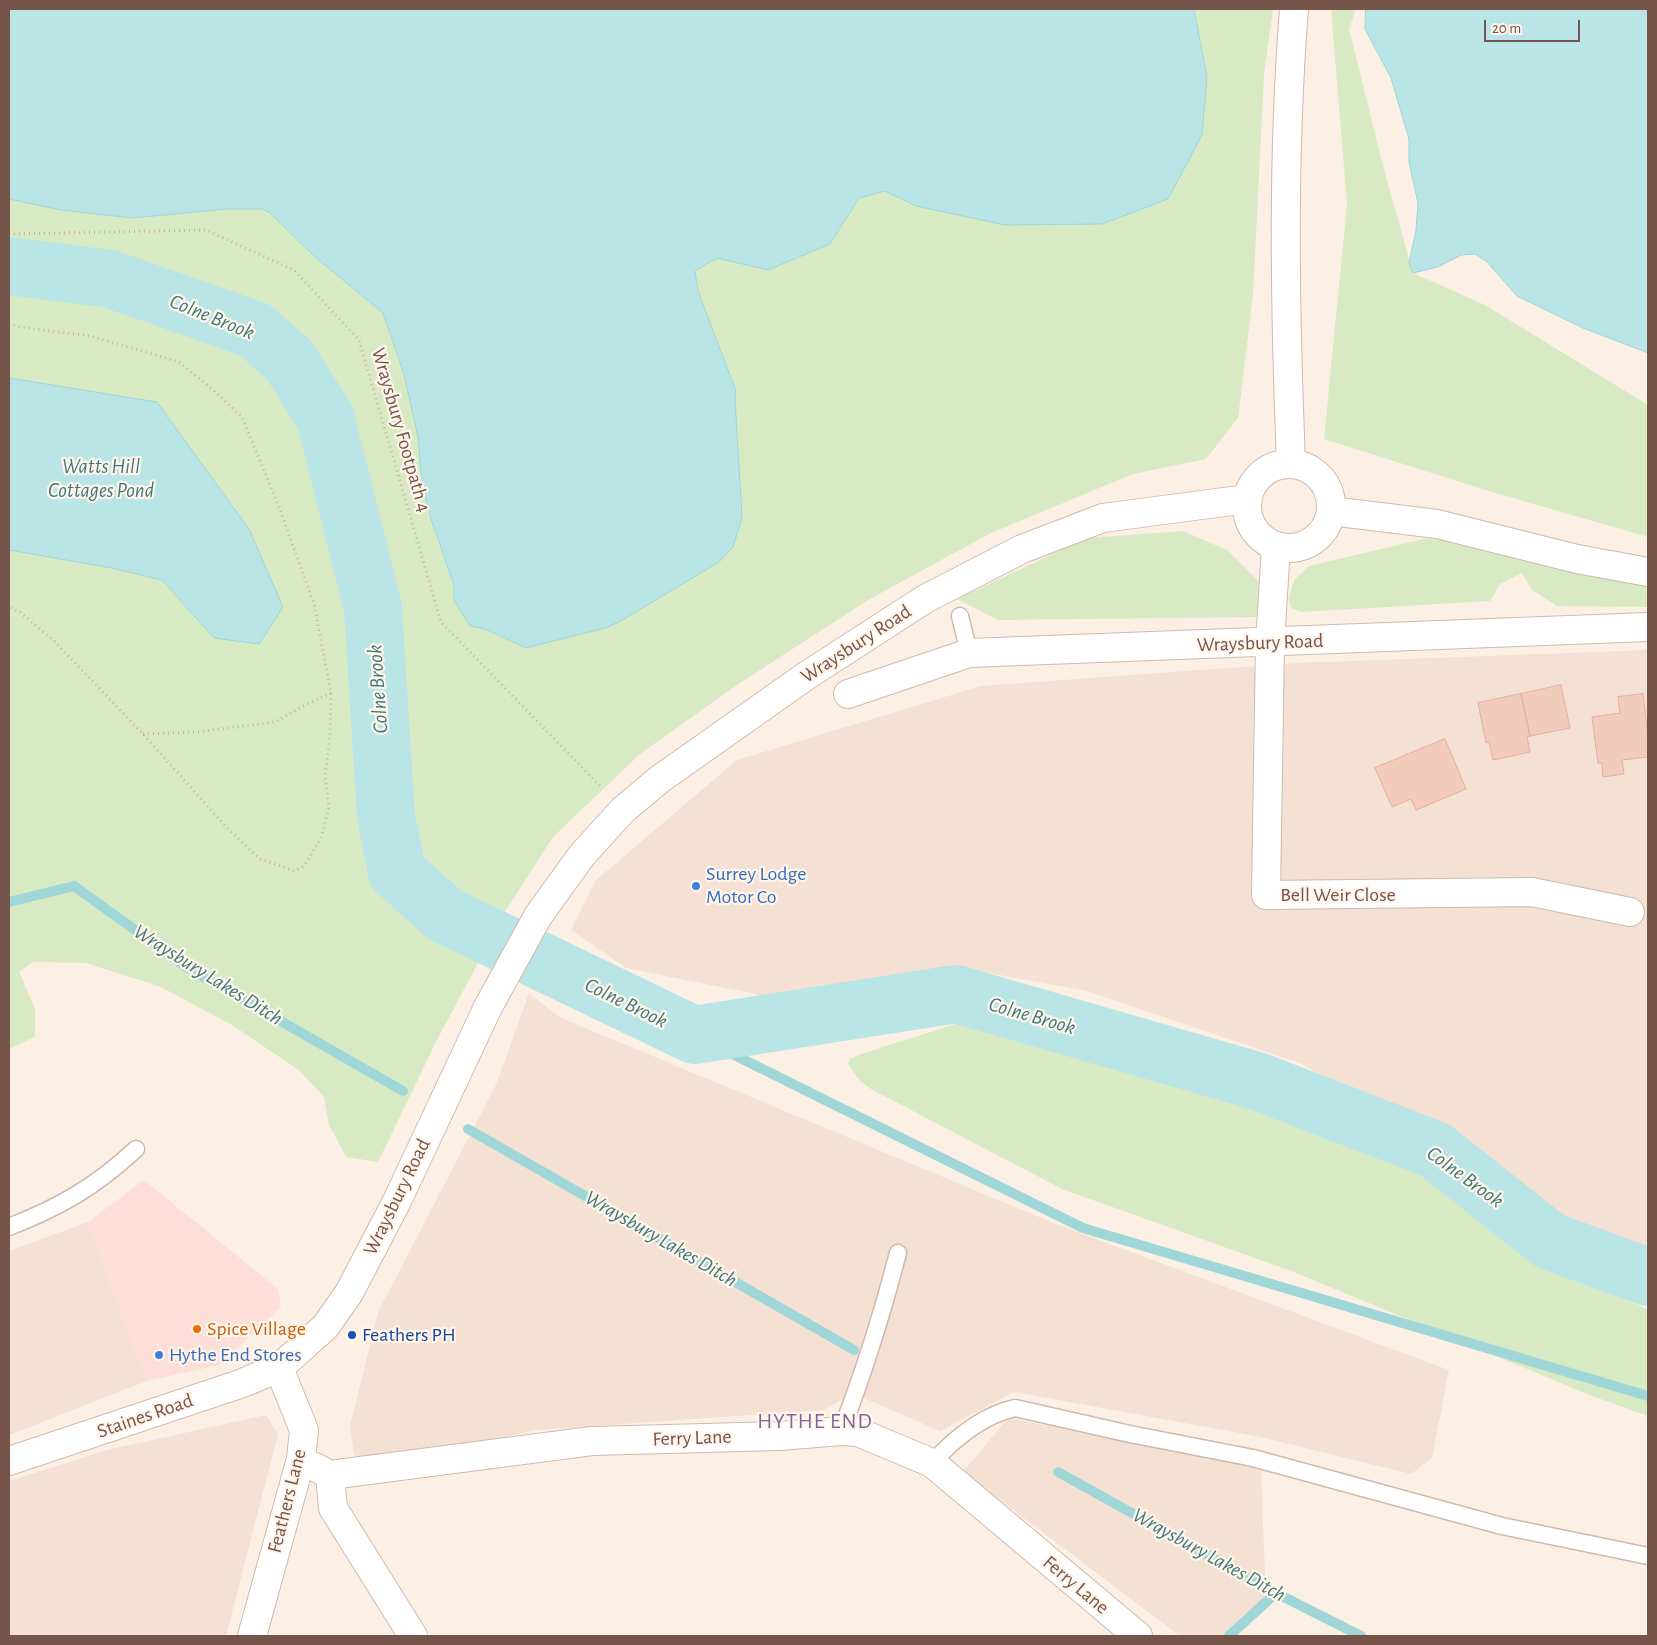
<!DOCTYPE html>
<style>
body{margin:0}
#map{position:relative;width:1657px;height:1645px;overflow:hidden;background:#fcf0e5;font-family:"Alegreya Sans",sans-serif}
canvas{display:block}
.frame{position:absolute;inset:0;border:10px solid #75544a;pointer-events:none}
.scale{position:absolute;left:1484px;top:20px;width:96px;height:22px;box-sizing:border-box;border:2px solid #75544a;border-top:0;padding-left:6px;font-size:15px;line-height:18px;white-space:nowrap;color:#75544a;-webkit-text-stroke:4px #fff5eb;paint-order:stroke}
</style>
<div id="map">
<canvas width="1657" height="1645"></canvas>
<div class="frame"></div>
<div class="scale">20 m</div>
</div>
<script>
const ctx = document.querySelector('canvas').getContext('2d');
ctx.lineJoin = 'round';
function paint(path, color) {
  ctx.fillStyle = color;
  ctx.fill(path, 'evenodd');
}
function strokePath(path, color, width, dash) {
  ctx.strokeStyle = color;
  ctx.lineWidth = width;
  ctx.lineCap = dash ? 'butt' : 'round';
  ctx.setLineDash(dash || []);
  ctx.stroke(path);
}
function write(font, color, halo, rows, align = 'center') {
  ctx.font = font + ' "Alegreya Sans",sans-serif';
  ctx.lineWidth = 4.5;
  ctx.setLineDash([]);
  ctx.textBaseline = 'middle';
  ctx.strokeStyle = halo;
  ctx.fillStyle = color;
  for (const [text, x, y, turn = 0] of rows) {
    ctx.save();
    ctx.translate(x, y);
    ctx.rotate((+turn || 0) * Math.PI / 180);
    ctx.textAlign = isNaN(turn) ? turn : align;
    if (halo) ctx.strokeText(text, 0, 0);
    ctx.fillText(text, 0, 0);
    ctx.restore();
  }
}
paint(new Path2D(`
 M1648 650V1269L1619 1260 1606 1241 1560 1221 1302 1064 1087 991 967 969 889 992 775 998 626 968 571 930 596 880 737 760 981 686 1297 663Z
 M529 993 559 1017 1056 1224 1449 1370 1432 1458 1411 1474 1256 1436 1014 1392 940 1431 852 1393 824 1410 536 1430 371 1465 354 1454 350 1426 378 1312 496 1085Z
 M88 1222 147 1381 9 1435V1251Z
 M266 1415 278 1434 226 1636H9V1481L107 1450Z
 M1008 1418 1261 1468 1266 1601 1222 1636H1180L963 1472Z`), '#f4e1d3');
paint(new Path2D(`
 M144 1180 278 1289 281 1307 219 1365 147 1381 88 1222Z`), '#fddfd8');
paint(new Path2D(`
 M1194 9H1273L1264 74 1253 295 1238 418 1206 459 1133 474 991 533 868 600 734 687 640 754 553 837 506 910 436 1042 378 1162 346 1157 329 1125 324 1097 300 1071 232 1025 161 987 86 963 33 962 19 972 35 1009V1037L9 1049V550L112 568 162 580 214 638 157 402 9 378V199L61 210 133 218 227 209H262L269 212 314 256 383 313 404 374 418 437 422 482 431 519 454 585V600L470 626 485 629 526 648 605 628 719 562 736 391 698 291 695 271 717 258 768 270 830 244 859 198 885 191 916 206 1006 225 1102 224 1207 77Z
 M1331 9H1356L1349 29 1383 166 1413 273 1485 305 1648 405V537L1492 492 1324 439 1347 204Z
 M1183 531 1227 550 1259 582 1262 617 998 620 957 599 1087 538Z
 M1424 539 1458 540 1513 557 1648 586V607L1557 606 1532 590 1522 573 1500 584 1490 601 1301 612 1291 608 1289 598 1294 580 1309 566Z
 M993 1017 1030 1019 1061 1024 1332 1120 1602 1290 1648 1309V1416L1592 1396 1294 1272 1062 1189 871 1089 860 1081 848 1064 850 1059 864 1053 959 1023Z`), '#d8eac3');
const water = new Path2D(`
 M9 9H1194L1207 77 1202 135 1168 199 1102 224 1005 225 916 206 885 191 859 198 830 244 768 270 717 258 695 271 698 291 736 391 735 399 742 518 733 547 719 562 619 622 605 628 526 648 485 629 470 626 454 600V585L431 519 422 482 418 437 404 374 383 313 314 256 269 212 262 209H227L133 218 61 210 9 199Z
 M1366 9H1648V353L1583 328 1517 296 1486 261 1475 254 1461 255 1438 267 1413 273 1409 263 1416 230 1418 203 1409 162V139L1391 78 1365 29Z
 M9 378 157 402 249 529 283 607 259 644 214 638 162 580 112 568 9 550Z`);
paint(water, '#b9e5e6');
strokePath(water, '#9fd6d8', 1);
strokePath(new Path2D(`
 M9 902 74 886 188 968 403 1091
 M694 1035 1083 1228 1648 1396
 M468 1129 854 1350
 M1058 1472 1276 1593 1361 1636
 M1229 1636 1276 1593`), '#9fd6d8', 10);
strokePath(new Path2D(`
 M9 266 110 279 255 330 289 360 325 417 373 608 386 816 397 872 445 915 694 1035 956 994 1257 1081 1435 1150 1550 1241 1648 1277`), '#b9e5e6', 58);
const building = new Path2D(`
 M1561 685 1570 728 1530 736 1521 694Z
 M1521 694 1530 736 1527 737 1530 752 1493 760 1489 742 1486 743 1478 703Z
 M1643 694 1648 735V757L1622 760 1624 774 1603 777 1602 763H1598L1592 717 1620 713 1618 697Z
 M1445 739 1466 789 1416 810 1411 799 1392 807 1375 768Z`);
paint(building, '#f2cbbc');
strokePath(building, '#e4af9d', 1);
const service = new Path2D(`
 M960 616 969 653
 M9 1227C60 1207 95 1187 136 1149
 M841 1431C864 1373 882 1314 898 1253
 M932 1463C954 1439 983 1415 1015 1408L1130 1434 1253 1458 1502 1526 1648 1556`);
const minor = new Path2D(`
 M1276 547 1270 642 1266 895 1532 892 1630 912
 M848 694 969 653 1648 627
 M315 1467 330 1475 333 1508 413 1636
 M330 1475 592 1441 779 1436 841 1431 858 1432 932 1463 1138 1636
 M252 1636 301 1459 304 1430 279 1368`);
const secondary = new Path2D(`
 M1291 463C1285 312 1282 160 1294 9
 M1247 506a42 42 0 1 1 84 0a42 42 0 1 1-84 0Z
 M1331 511 1437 524 1577 559 1648 572
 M9 1461 240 1384 279 1368 325 1327 349 1293 397 1201 488 1007 538 916 582 855 623 810 660 779 806 676 925 599 1022 549 1103 518 1247 499`);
strokePath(service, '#d0b9ae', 19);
strokePath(minor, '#d0b9ae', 30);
strokePath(secondary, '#d3b8ab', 30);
strokePath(new Path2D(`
 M9 234 206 230 294 270 359 340 441 622 602 788
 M9 324 20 327 90 336 179 362 213 390 242 417 279 507 314 604 331 693 330 736 325 777 329 807 321 838 304 866 295 871 260 859 227 828 143 734 54 641 20 612 9 607
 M143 734 196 732 275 722 301 707 331 693`), '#d7ae9f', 3, [1, 4]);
strokePath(service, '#fff', 16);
strokePath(minor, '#fff', 28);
strokePath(secondary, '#fff', 28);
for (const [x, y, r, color] of [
 [696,886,5,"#3f7fe0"],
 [197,1329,5,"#e8710a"],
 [352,1335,5,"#1a4fb4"],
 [159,1355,5,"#3f7fe0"]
]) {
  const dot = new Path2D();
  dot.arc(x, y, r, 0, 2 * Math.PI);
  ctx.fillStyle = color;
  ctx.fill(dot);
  strokePath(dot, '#fff5eb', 2);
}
write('20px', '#75544a', '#fff5eb', [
 ["Wraysbury Footpath 4",401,430,74],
 ["Wraysbury Road",1260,643,-2],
 ["Wraysbury Road",856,644,-33],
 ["Bell Weir Close",1338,895],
 ["Wraysbury Road",397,1197,-64],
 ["Staines Road",145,1416,-19],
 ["Ferry Lane",692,1438,-2],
 ["Feathers Lane",287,1501,-76],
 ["Ferry Lane",1076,1585,40]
]);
write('20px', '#366cbe', '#fff5eb', [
 ["Surrey Lodge",706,874],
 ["Motor Co",706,897],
 ["Hythe End Stores",169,1355]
], 'left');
write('20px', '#c56008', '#fff5eb', [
 ["Spice Village",207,1329]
], 'left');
write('20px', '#164399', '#fff5eb', [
 ["Feathers PH",362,1335]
], 'left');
write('italic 21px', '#3d787b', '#fff5eb', [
 ["Colne Brook",212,317,22],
 ["Watts Hill",101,467],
 ["Cottages Pond",101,491],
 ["Colne Brook",378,689,-94],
 ["Wraysbury Lakes Ditch",208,975,32],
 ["Colne Brook",626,1003,26],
 ["Colne Brook",1032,1016,16],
 ["Colne Brook",1465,1177,36],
 ["Wraysbury Lakes Ditch",661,1239,30],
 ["Wraysbury Lakes Ditch",1209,1555,29]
]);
ctx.letterSpacing = '1px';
write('22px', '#816599', '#fff5eb', [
 ["HYTHE END",815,1421]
]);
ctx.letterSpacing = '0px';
</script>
